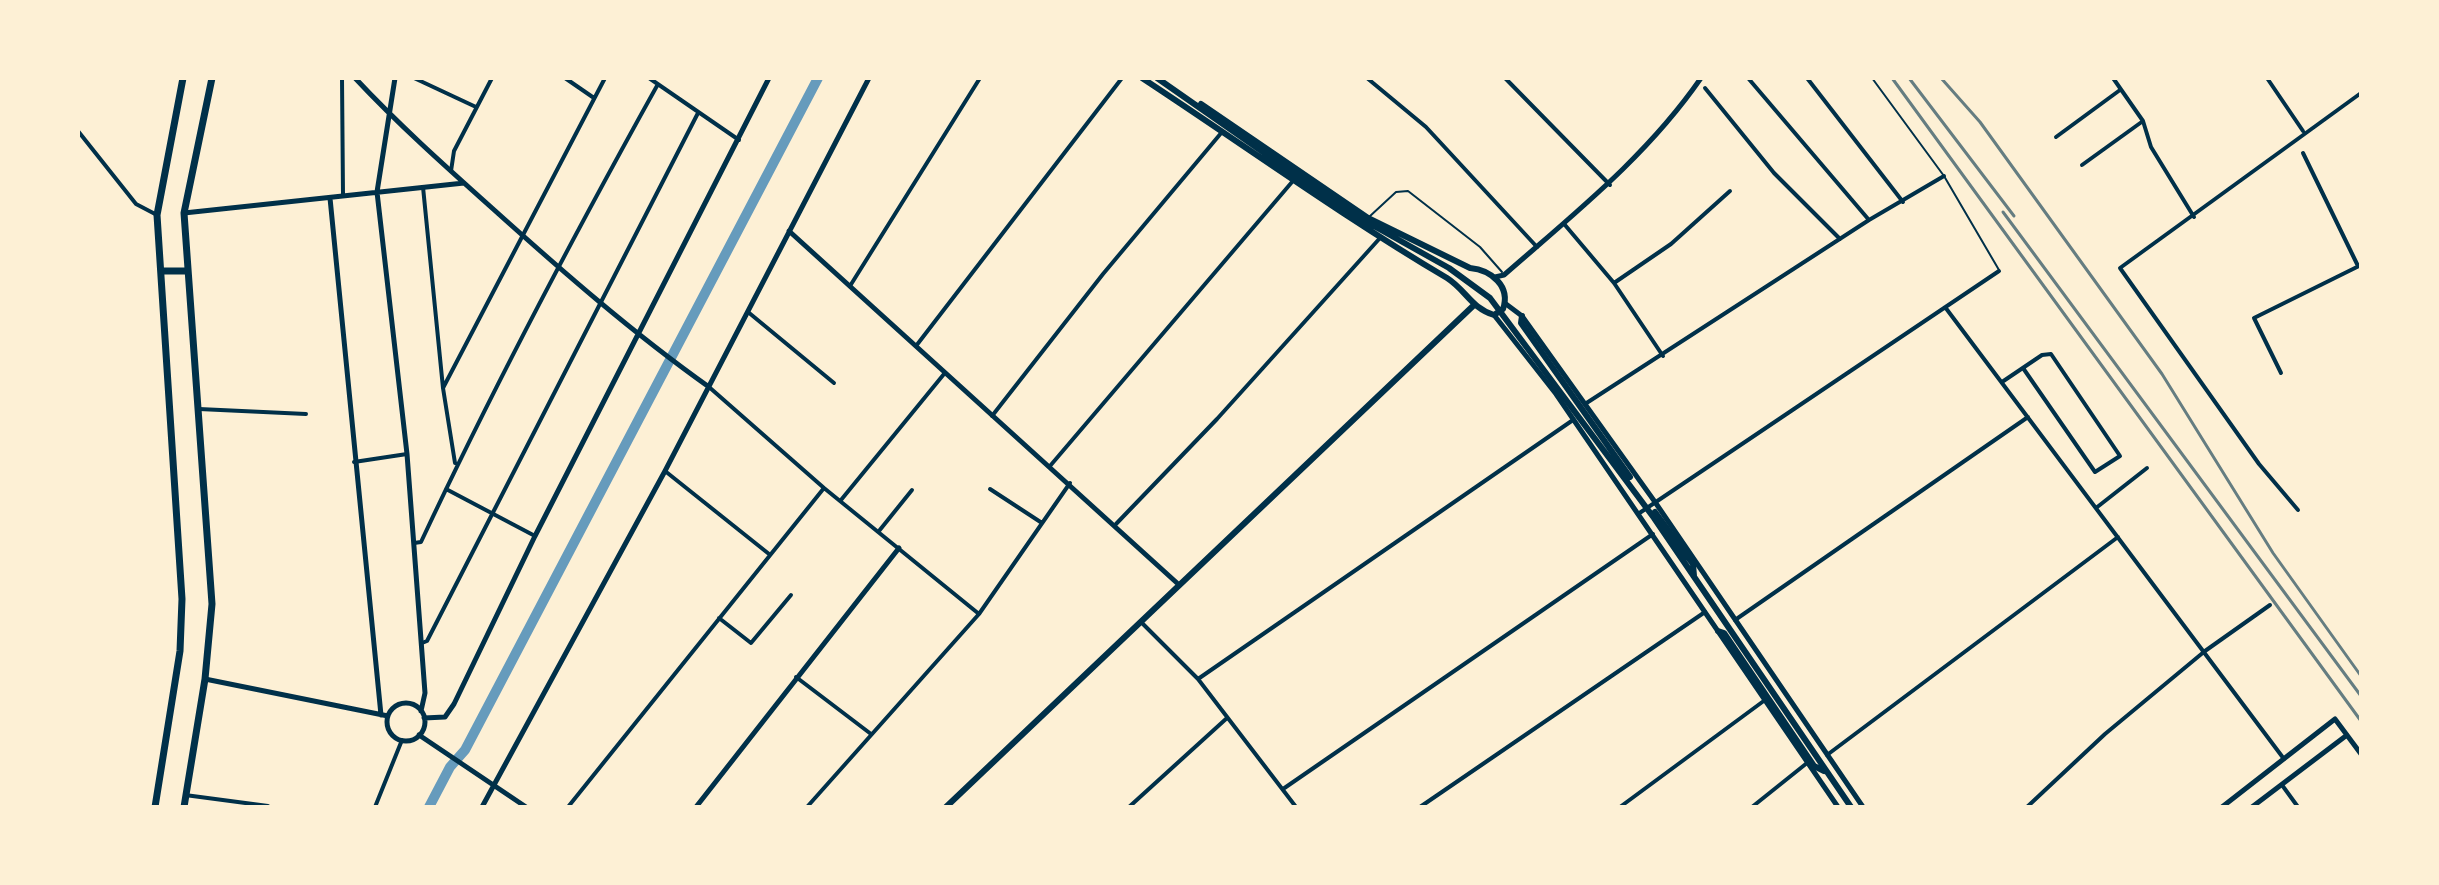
<!DOCTYPE html>
<style>
body{margin:0}
#map{position:relative;width:2439px;height:885px;overflow:hidden;background:#fdf0d5;font-family:"PT Sans Narrow",sans-serif}
canvas{display:block}
.frame{position:absolute;inset:0;border:80px solid #fdf0d5;pointer-events:none}
</style>
<div id="map">
<canvas width="2439" height="885"></canvas>
<div class="frame"></div>
</div>
<script>
const ctx = document.querySelector('canvas').getContext('2d');
ctx.lineJoin = 'round';
function strokePath(path, color, width, dash) {
  ctx.strokeStyle = color;
  ctx.lineWidth = width;
  ctx.lineCap = dash ? 'butt' : 'round';
  ctx.setLineDash(dash || []);
  ctx.stroke(path);
}
strokePath(new Path2D(`
 M429 807 450 767 465 750 818 78`), '#669bbc', 10);
strokePath(new Path2D(`
 M1872 78 1944 176 1999 270
 M1369 217 1396 192 1408 191 1480 247 1502 272`), '#003049', 2);
strokePath(new Path2D(`
 M342 78 343 195
 M414 78 476 107
 M565 78 594 98
 M649 78 739 140
 M1367 78 1426 127 1537 247
 M1505 78 1610 185
 M1748 78 1869 220
 M1807 78 1903 202
 M2113 78 2143 121 2151 147 2194 217
 M2267 78 2303 131
 M1705 88 1774 173 1840 239
 M78 131 136 204 157 215
 M2056 137 2120 90
 M2303 153 2358 266
 M2082 165 2143 121
 M451 171 454 151 492 78
 M423 187 443 388 455 463
 M1565 225 1614 283 1663 356
 M1614 283 1671 244 1730 191
 M850 286 980 78
 M1945 307 2284 759
 M748 312 834 383
 M916 346 1122 78
 M2281 373 2254 318 2361 265
 M2002 382 2042 355 2051 354 2120 456 2095 472 2023 368
 M709 387 824 488 979 614
 M443 388 605 78
 M1585 404 1869 220 1944 176
 M199 409 306 414
 M992 416 1103 274 1222 132
 M354 462 407 454
 M1050 466 1292 182
 M665 471 769 554
 M446 489 535 536
 M990 489 1042 523
 M841 500 944 374
 M2096 508 2147 468
 M2298 510 2259 464 2120 268 2361 93
 M1638 514 1999 271
 M1116 524 1217 419 1380 238
 M879 531 912 490
 M414 543 421 542C494 386 574 235 658 84
 M719 618 751 643 791 595
 M1735 620 2028 417
 M1141 622 1198 679 1296 807
 M422 643 427 641 698 113
 M796 677 871 734
 M1198 679 1573 420
 M1827 755 2118 537
 M2282 785 2298 807
 M1283 789 1653 534
 M185 795 268 806
 M375 807 402 740
 M568 807 824 488
 M807 807 979 614 1070 483
 M1129 807 1227 718
 M1420 807 1705 612
 M1620 807 1765 700
 M1752 807 1807 763
 M2027 807 2105 734 2205 651 2270 605`), '#003049', 4);
strokePath(new Path2D(`
 M355 78C398 124 445 166 492 208 562 271 633 333 709 387
 M395 78 377 192 407 454 425 693 421 711
 M330 198 381 715
 M184 213 464 183
 M789 231 1177 583
 M1495 277 1504 275C1575 213 1647 156 1701 78
 M1506 304 1522 316 1655 502 1863 807
 M1494 315 1556 394 1838 807
 M205 679 388 716
 M387 722a19 19 0 1 1 38 0a19 19 0 1 1-38 0Z
 M424 718 445 717 454 704 535 536 769 78
 M419 735 526 807
 M482 807 665 471 869 78
 M696 807 899 548
 M2222 807 2335 719 2361 754
 M2252 807 2347 735`), '#003049', 5);
strokePath(new Path2D(`
 M1142 78C1244 145 1342 216 1447 278 1466 290 1471 308 1494 315L1503 309C1511 286 1491 270 1470 268L1368 218 1201 104
 M1157 78 1349 212 1449 268 1490 298 1654 518 1851 807
 M1522 316 1521 323 1630 477
 M1655 512 1693 564 1694 576
 M1718 631 1724 633 1814 766 1824 771
 M946 807 1473 306`), '#003049', 6);
strokePath(new Path2D(`
 M163 271H188
 M155 807 180 651 182 599 157 215 183 78
 M184 807 205 679 212 604 184 213 212 78`), '#003049', 7);
strokePath(new Path2D(`
 M1892 78 2361 721
 M1909 78 2014 216
 M1941 78 1980 122 2162 374 2273 553 2361 676
 M2003 212 2361 696`), '#657d81', 3);
</script>
